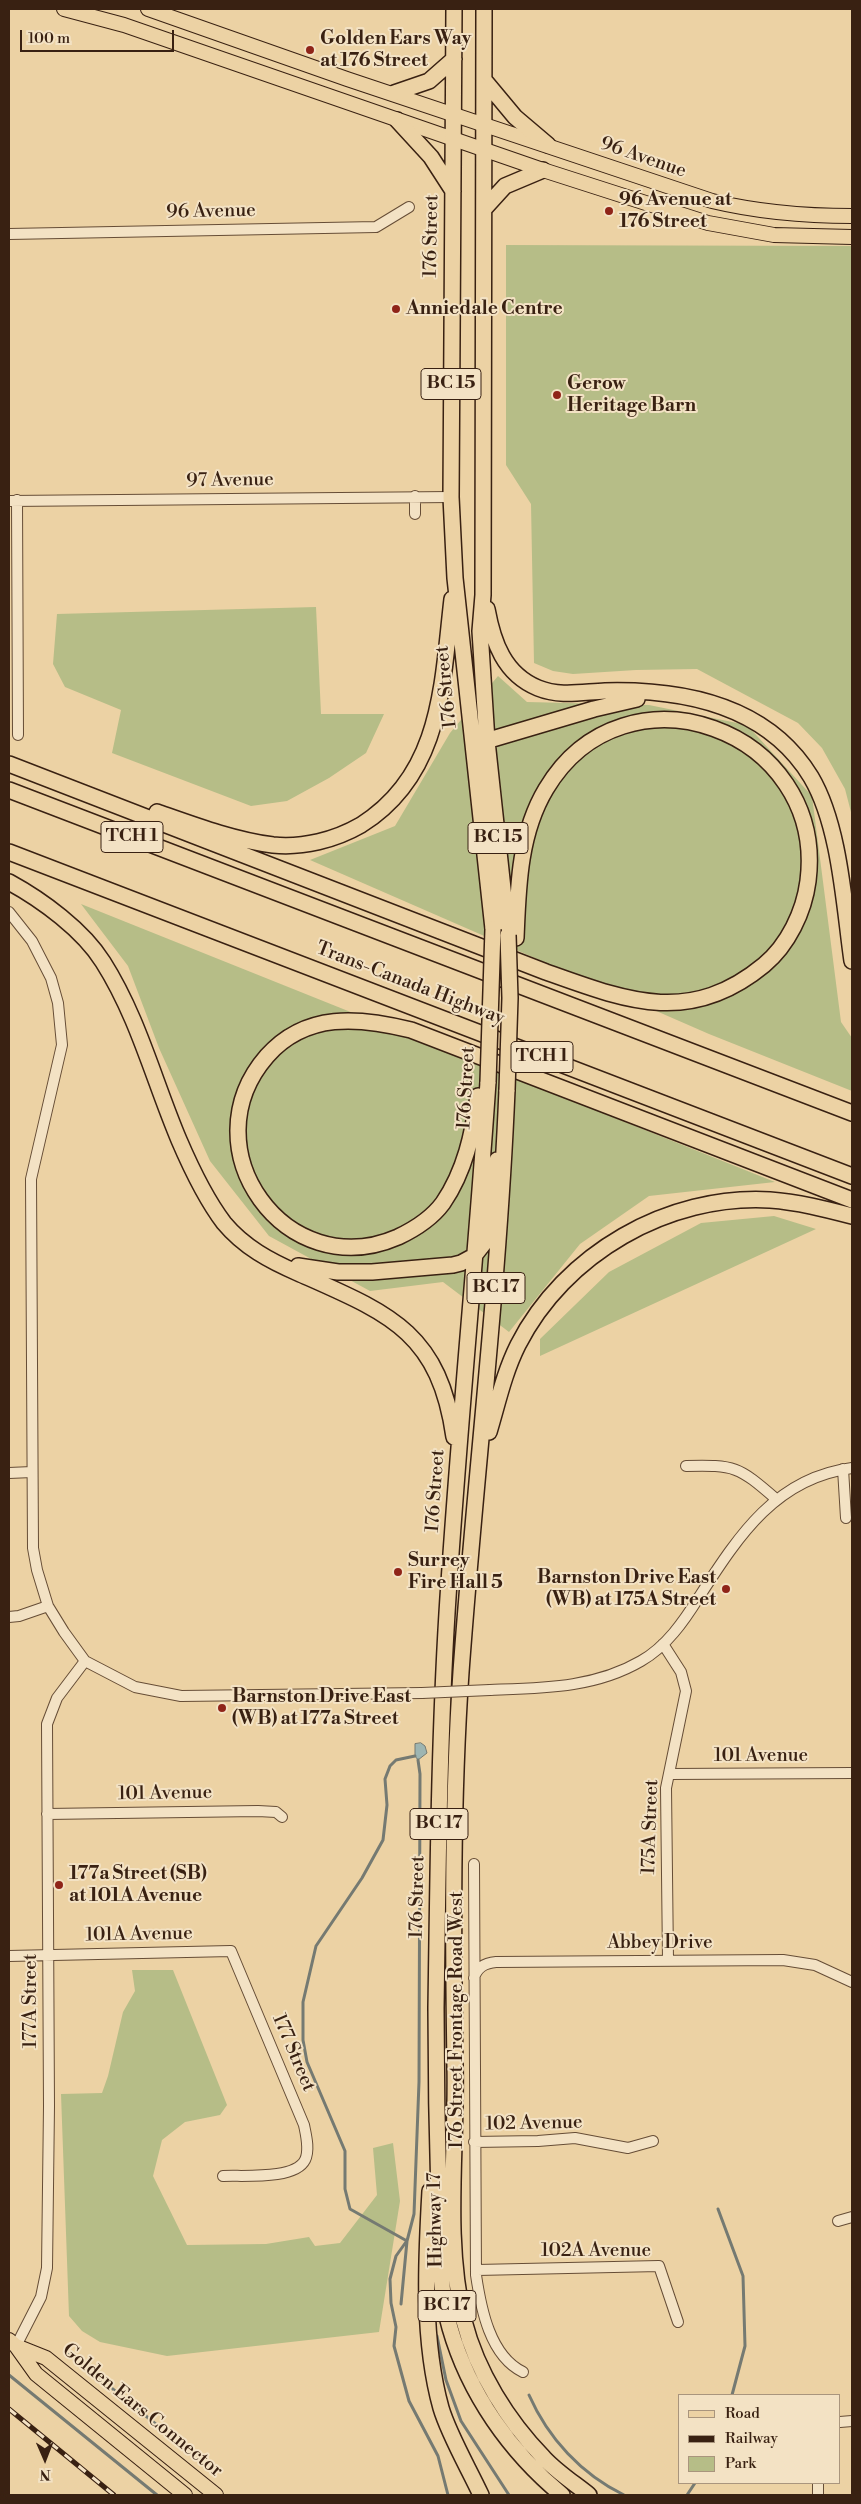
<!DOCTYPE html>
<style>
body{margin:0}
#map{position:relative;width:861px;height:2504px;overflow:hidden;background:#ecd2a4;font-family:"Libre Bodoni",serif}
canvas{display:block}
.frame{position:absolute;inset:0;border:10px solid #392112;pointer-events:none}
.legend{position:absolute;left:678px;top:2394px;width:162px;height:90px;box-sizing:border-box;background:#f3e2c4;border:1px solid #a9957d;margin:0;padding:6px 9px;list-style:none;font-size:15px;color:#392112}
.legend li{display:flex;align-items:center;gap:10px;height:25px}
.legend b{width:25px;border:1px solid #a9957d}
.north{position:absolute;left:20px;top:2434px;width:50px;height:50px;-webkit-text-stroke:4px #f3e2c4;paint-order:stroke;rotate:179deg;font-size:14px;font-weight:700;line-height:20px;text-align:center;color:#392112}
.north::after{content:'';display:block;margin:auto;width:18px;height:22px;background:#392112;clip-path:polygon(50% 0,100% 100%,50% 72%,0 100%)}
.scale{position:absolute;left:20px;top:30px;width:154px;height:22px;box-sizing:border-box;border:2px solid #392112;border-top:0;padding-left:6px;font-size:15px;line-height:18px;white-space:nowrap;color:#392112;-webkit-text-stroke:4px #f3e2c4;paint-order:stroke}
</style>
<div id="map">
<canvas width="861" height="2504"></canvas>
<div class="frame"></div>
<ul class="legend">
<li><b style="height:6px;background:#ecd2a4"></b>Road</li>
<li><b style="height:6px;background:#392112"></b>Railway</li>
<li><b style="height:14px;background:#b6bd87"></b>Park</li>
</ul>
<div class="north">N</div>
<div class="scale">100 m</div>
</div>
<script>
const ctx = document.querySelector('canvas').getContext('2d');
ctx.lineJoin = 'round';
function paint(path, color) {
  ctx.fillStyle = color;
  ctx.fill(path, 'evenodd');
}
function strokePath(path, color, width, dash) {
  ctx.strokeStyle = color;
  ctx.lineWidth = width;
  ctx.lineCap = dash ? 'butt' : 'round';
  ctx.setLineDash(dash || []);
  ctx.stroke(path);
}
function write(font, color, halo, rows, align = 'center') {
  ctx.font = font + ' "Libre Bodoni",serif';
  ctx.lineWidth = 4;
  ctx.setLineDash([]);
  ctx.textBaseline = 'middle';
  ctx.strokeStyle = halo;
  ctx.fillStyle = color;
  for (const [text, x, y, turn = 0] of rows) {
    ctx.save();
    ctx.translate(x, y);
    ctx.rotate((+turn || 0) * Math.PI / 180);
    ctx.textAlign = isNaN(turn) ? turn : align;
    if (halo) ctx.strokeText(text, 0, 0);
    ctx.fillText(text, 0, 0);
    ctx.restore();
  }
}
paint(new Path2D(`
 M506 245 852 246V816L845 789 822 748 798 723 697 669 636 670 573 674 553 671 534 663 531 504 506 465Z
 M316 607 321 714H384L366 753 329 778 287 801 251 806 112 753 121 710 65 687 53 664 57 614Z
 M498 676 527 702 649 705 747 725 812 796 841 1022 852 1038V1091L709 1034 310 860 395 826 450 733Z
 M81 904 775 1182 649 1196 580 1244 509 1332 443 1282 370 1291 269 1236 210 1161 159 1048 128 966Z
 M774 1216 816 1229 540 1356V1339L609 1272 701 1223Z
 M132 1970H173L227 2105 220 2115 185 2122 162 2140 153 2176 187 2245 266 2244 309 2237 315 2246 340 2243 377 2195 373 2148 393 2143 400 2201 379 2332 167 2356 100 2342 82 2331 69 2316 61 2094 102 2093 108 2076 123 2012 135 1991Z`), '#b6bd87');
const water = new Path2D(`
 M421 1743 425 1746 427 1753 418 1760 415 1756V1744Z`);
paint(water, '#9db5b2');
strokePath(water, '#757a72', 1);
strokePath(new Path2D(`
 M718 2209 743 2276 745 2346 732 2395
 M407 2241 350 2209 345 2189V2151L307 2062 303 2040V2002L316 1946 362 1878 383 1840 387 1805 385 1779 390 1766 396 1760 415 1756
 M406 2242 396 2256 390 2279 391 2303 396 2327 394 2346 409 2401 438 2456 448 2495
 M401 2304 407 2241 414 2214 419 2082 420 1774 418 1760
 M437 2336 446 2380 461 2421 509 2495
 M66 2351 168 2434
 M9 2375 157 2495
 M529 2395C548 2438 581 2474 624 2495
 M687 2495 695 2483`), '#757a72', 3);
const minor = new Path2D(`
 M9 234 376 227 409 207
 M415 496V514
 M17 500 18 735
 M9 501 451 497
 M9 912 32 941 51 978 58 1003 62 1045 31 1179 33 1548 37 1570 48 1606 64 1632 85 1661 135 1687 181 1696 422 1693
 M686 1466C735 1465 738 1466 776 1499
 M843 1469 846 1518
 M9 1473 32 1472
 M9 1617 19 1616 48 1606
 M663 1644 681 1672 686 1691 666 1788 668 1960
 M490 1690C543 1688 595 1688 641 1661 666 1647 684 1621 699 1597 738 1537 775 1478 852 1468
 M670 1774 852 1773
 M47 1814 258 1811 276 1812 282 1817
 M474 1864 476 2275C481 2309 490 2356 523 2372
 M9 1956 231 1951 304 2125C306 2135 310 2150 305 2160 295 2180 243 2175 223 2176
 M474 1978C477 1967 485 1963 496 1962L783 1960 815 1965 852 1982
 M474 2142 538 2141 575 2138 628 2148 653 2141
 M838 2221 852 2217
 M477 2270 659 2266 678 2322
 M16 2346 41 2297 47 2268 49 2106 47 1724 57 1698 85 1661
 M840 2422 852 2421
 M818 2483V2495`);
const major = new Path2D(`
 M64 9 124 25 543 170 708 223 774 235 852 237
 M148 9 347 79 712 201C758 212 805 216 852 216
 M9 2340 16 2346 36 2374 185 2495
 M16 2346 46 2358 216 2495`);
const highway = new Path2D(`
 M454 9 451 497 455 578 493 929
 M484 9 483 595 480 631 487 741 508 935
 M485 81 515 117 548 145
 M394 93 429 81 454 59
 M397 120 431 157 453 191
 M485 208 505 186 543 170
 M487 609C493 642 504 674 538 688 560 697 582 692 605 691 684 689 767 705 811 777 840 826 844 905 852 961
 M479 743 594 709 637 699
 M9 764 546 972C627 1001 690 1026 764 965 788 945 804 912 808 881 827 730 625 656 546 789 519 834 518 888 516 938
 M9 790 852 1113
 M157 812C194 825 234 840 273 845 303 848 335 840 361 825 442 774 442 685 452 599
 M9 852 852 1176
 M9 882C42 900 83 930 103 962 138 1017 154 1081 179 1140 191 1168 205 1198 224 1223 244 1247 270 1261 298 1273 388 1313 439 1331 454 1437
 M488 1082C476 1259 458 1436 447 1613 439 1745 438 1876 436 2008 436 2071 437 2134 439 2197 440 2240 438 2287 450 2328 469 2394 510 2452 562 2495
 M507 1090C499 1284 475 1478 461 1672 452 1803 453 1935 455 2066 457 2150 444 2238 464 2321 477 2372 508 2421 544 2458 557 2472 574 2483 589 2495
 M478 1096C473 1133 465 1171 443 1203 432 1218 415 1229 398 1237 286 1286 187 1148 267 1056 306 1012 359 1017 411 1030L852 1200
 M298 1266 338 1272H372L453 1265 461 1263 474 1256 485 1242 497 1160
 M489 1432C498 1402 504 1373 518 1345 564 1254 668 1194 770 1200 798 1202 825 1209 852 1216
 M430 2191C426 2261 422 2340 441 2408 449 2435 469 2469 481 2495`);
strokePath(minor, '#664d36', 12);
strokePath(major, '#392112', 16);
strokePath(highway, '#392112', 18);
strokePath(minor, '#f3e2c4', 10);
strokePath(major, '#ecd2a4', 14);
strokePath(highway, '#ecd2a4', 15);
const rail = new Path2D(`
 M9 2409 114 2495`);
strokePath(rail, '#392112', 5);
strokePath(rail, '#f3e2c4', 3, [9]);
const minorBridge = new Path2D(`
 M422 1693 490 1690`);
const highwayBridge = new Path2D(`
 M488 1082 493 929
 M507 1090 510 998 508 935`);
strokePath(minorBridge, '#664d36', 12, []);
strokePath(highwayBridge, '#392112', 18, []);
strokePath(minorBridge, '#f3e2c4', 10);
strokePath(highwayBridge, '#ecd2a4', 15);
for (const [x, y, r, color] of [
 [310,50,5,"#8f2418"],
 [609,211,5,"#8f2418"],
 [396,309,5,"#8f2418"],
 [557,395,5,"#8f2418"],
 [398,1572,5,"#8f2418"],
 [726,1589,5,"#8f2418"],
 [222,1708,5,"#8f2418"],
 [59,1885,5,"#8f2418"]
]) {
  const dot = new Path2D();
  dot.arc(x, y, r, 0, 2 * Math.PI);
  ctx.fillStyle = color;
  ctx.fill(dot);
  strokePath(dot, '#f3e2c4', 2);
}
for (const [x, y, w] of [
 [451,384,60],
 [132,837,62],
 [498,838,60],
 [542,1057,62],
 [496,1288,58],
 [439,1824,58],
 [447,2306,58]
]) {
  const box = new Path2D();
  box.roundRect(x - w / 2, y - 15.5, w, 31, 4);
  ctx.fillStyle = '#f3e2c4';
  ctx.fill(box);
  strokePath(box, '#392112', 1);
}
write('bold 18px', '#392112', null, [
 ["BC 15",451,384],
 ["TCH 1",132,837],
 ["BC 15",498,838],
 ["TCH 1",542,1057],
 ["BC 17",496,1288],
 ["BC 17",439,1824],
 ["BC 17",447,2306]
]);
write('bold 19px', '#392112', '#f3e2c4', [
 ["Golden Ears Way",320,39],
 ["at 176 Street",320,61],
 ["96 Avenue at",619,200],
 ["176 Street",619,222],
 ["Anniedale Centre",406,309],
 ["Gerow",567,384],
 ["Heritage Barn",567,406],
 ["Surrey",408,1561],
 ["Fire Hall 5",408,1583],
 ["Barnston Drive East",716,1578,"right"],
 ["(WB) at 175A Street",716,1600,"right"],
 ["Barnston Drive East",232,1697],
 ["(WB) at 177a Street",232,1719],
 ["177a Street (SB)",69,1874],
 ["at 101A Avenue",69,1896]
], 'left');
write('19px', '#392112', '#f3e2c4', [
 ["96 Avenue",643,158,19],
 ["96 Avenue",211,212,-1],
 ["176 Street",432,236,-89],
 ["97 Avenue",230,481,-1],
 ["176 Street",447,687,-96],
 ["Trans-Canada Highway",410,984,21],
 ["176 Street",467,1088,-87],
 ["176 Street",436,1491,-86],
 ["101 Avenue",761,1756],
 ["101 Avenue",165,1794,-1],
 ["175A Street",651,1827,-88],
 ["176 Street",418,1897,-89],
 ["101A Avenue",139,1935,-1],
 ["Abbey Drive",660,1943],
 ["177A Street",31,2001,-90],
 ["176 Street Frontage Road West",457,2020,-90],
 ["177 Street",293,2053,67],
 ["102 Avenue",534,2124,-1],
 ["Highway 17",436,2220,-91],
 ["102A Avenue",596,2251],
 ["Golden Ears Connector",142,2411,39]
]);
</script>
